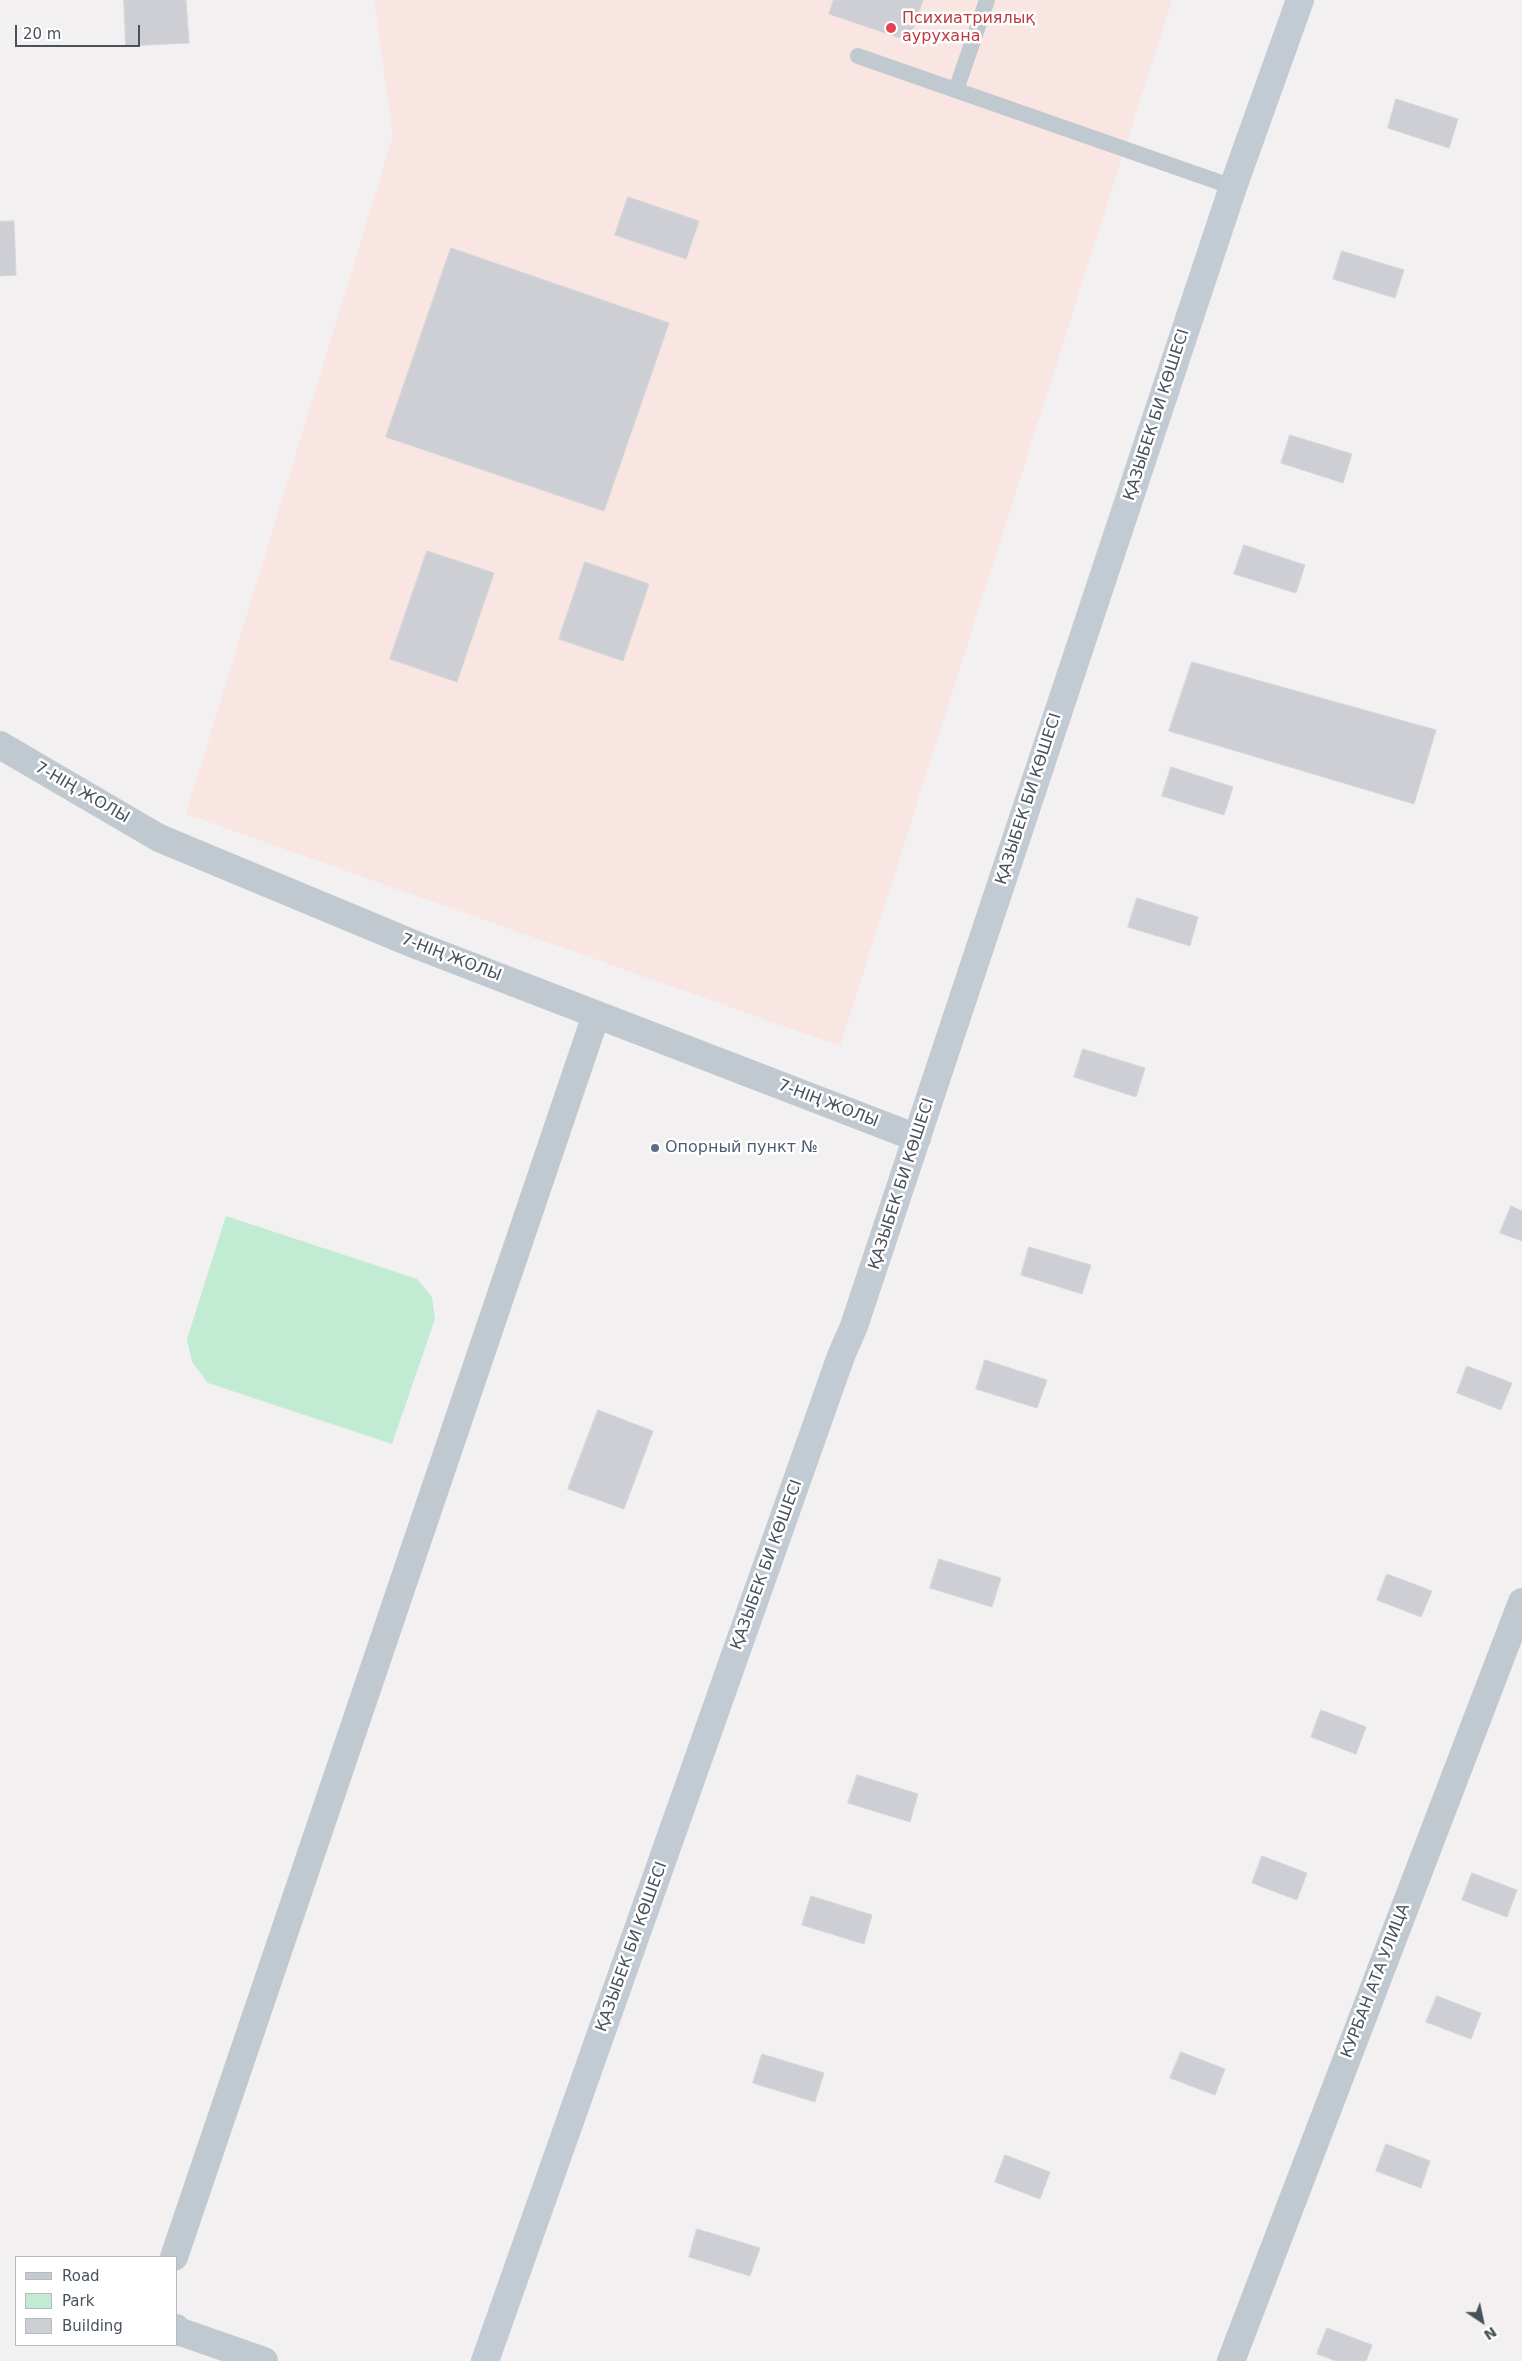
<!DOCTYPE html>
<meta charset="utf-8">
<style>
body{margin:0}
#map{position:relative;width:1522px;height:2361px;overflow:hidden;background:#f2f0f0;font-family:"DejaVu Sans",sans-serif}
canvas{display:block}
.legend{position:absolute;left:15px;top:2256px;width:162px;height:90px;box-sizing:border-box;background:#fff;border:1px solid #b6babd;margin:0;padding:6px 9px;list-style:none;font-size:15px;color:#49525b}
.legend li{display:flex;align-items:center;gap:10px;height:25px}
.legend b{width:25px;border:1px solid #b6babd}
.north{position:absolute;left:1457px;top:2296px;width:50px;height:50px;-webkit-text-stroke:4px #fff;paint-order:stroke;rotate:146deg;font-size:14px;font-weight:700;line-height:20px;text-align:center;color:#49525b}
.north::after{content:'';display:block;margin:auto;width:18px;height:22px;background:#49525b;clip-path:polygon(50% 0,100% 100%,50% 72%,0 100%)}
.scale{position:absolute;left:15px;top:25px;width:125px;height:22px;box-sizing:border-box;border:2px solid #49525b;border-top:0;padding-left:6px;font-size:15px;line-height:18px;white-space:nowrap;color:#49525b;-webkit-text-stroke:4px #fff;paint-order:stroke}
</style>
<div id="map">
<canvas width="1522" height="2361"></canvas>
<ul class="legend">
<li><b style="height:6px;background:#c2cad4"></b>Road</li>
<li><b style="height:14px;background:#c2ebd3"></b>Park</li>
<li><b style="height:14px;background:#cdcfd4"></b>Building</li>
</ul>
<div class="north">N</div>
<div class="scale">20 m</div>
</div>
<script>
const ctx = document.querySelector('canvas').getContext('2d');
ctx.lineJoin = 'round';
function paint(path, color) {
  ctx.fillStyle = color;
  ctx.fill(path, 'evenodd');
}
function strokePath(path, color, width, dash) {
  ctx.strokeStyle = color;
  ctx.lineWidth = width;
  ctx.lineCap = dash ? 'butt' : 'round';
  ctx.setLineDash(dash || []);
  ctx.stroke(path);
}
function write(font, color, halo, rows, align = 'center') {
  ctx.font = font + ' "DejaVu Sans",sans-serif';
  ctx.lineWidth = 5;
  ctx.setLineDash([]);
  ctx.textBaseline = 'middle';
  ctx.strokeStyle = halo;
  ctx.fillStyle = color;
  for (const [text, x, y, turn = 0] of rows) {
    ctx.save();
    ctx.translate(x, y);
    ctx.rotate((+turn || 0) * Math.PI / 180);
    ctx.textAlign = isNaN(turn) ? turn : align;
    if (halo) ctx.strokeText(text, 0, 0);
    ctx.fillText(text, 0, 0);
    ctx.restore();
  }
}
paint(new Path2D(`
 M374 0H1172L840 1046 186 814 393 136Z`), '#f9e5e2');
paint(new Path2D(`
 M226 1216 417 1279 432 1297 435 1319 392 1444 208 1383 192 1362 187 1339Z`), '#c2ebd3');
const building = new Path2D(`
 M124 0H186L189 43 126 46Z
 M834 0H923L909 41 829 14Z
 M1396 99 1458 119 1449 148 1388 128Z
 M628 197 699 221 686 259 615 235Z
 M14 221 16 275 0 276V222Z
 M451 248 669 323 604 511 386 437Z
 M1342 251 1404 270 1395 298 1333 279Z
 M1290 435 1352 454 1343 483 1281 463Z
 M1244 545 1305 565 1296 593 1234 574Z
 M427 551 494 573 457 682 390 659Z
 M585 562 649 584 623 661 559 639Z
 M1192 662 1436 730 1414 804 1169 731Z
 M1171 767 1233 787 1224 815 1162 796Z
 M1137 898 1198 917 1190 946 1128 927Z
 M1083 1049 1145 1068 1136 1097 1074 1077Z
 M1511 1206 1522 1211V1241L1500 1233Z
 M1029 1247 1091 1265 1082 1294 1021 1275Z
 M985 1360 1047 1380 1037 1408 976 1389Z
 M1467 1366 1512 1383 1501 1410 1457 1393Z
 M598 1410 653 1431 624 1509 568 1489Z
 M939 1559 1001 1578 992 1607 930 1588Z
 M1387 1574 1432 1591 1421 1617 1377 1600Z
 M1321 1710 1366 1727 1356 1754 1311 1737Z
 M857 1775 918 1794 910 1822 848 1803Z
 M1262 1856 1307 1873 1297 1900 1252 1883Z
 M1472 1873 1517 1890 1507 1917 1462 1900Z
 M811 1896 872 1915 864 1944 802 1925Z
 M1437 1996 1481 2013 1471 2039 1426 2022Z
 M1181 2052 1225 2069 1215 2095 1170 2078Z
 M762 2054 824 2073 815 2102 753 2083Z
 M1386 2144 1430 2161 1421 2188 1376 2171Z
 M1005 2155 1050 2172 1040 2199 995 2182Z
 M697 2229 760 2248 750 2276 689 2257Z
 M1327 2328 1372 2345 1366 2361H1336L1317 2354Z`);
paint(building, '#cdcfd4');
strokePath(building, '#d4d6da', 1);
strokePath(new Path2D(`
 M858 56 1233 187
 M956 90 987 0`), '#c1c9d0', 16);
strokePath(new Path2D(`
 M0 745 159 838 416 945 917 1138
 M174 2257 596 1015
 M176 2328 178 2331 264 2361
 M1231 2361 1522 1602`), '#c1c9d0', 28);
strokePath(new Path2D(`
 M485 2361 841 1356 854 1326 1233 187 1300 0`), '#c2cad4', 28);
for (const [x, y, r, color] of [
 [891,28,6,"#e0444e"],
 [655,1148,5,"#5c6f8a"]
]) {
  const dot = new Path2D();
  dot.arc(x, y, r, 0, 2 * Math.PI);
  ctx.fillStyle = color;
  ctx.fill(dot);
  strokePath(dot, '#fff', 2);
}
write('16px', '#be3a42', '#fff', [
 ["Психиатриялық",902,19],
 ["аурухана",902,37]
], 'left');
write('16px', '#49525b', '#fff', [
 ["ҚАЗЫБЕК БИ КӨШЕСІ",1157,415,-72],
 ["7-НІҢ ЖОЛЫ",82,793,30],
 ["ҚАЗЫБЕК БИ КӨШЕСІ",1029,799,-72],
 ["7-НІҢ ЖОЛЫ",451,958,21],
 ["7-НІҢ ЖОЛЫ",828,1104,21],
 ["ҚАЗЫБЕК БИ КӨШЕСІ",902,1184,-72],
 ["ҚАЗЫБЕК БИ КӨШЕСІ",767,1565,-70],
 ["ҚАЗЫБЕК БИ КӨШЕСІ",632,1947,-70],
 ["КУРБАН АТА УЛИЦА",1376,1981,-69]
]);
write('16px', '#4e5e75', '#fff', [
 ["Опорный пункт №",665,1148]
], 'left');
</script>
